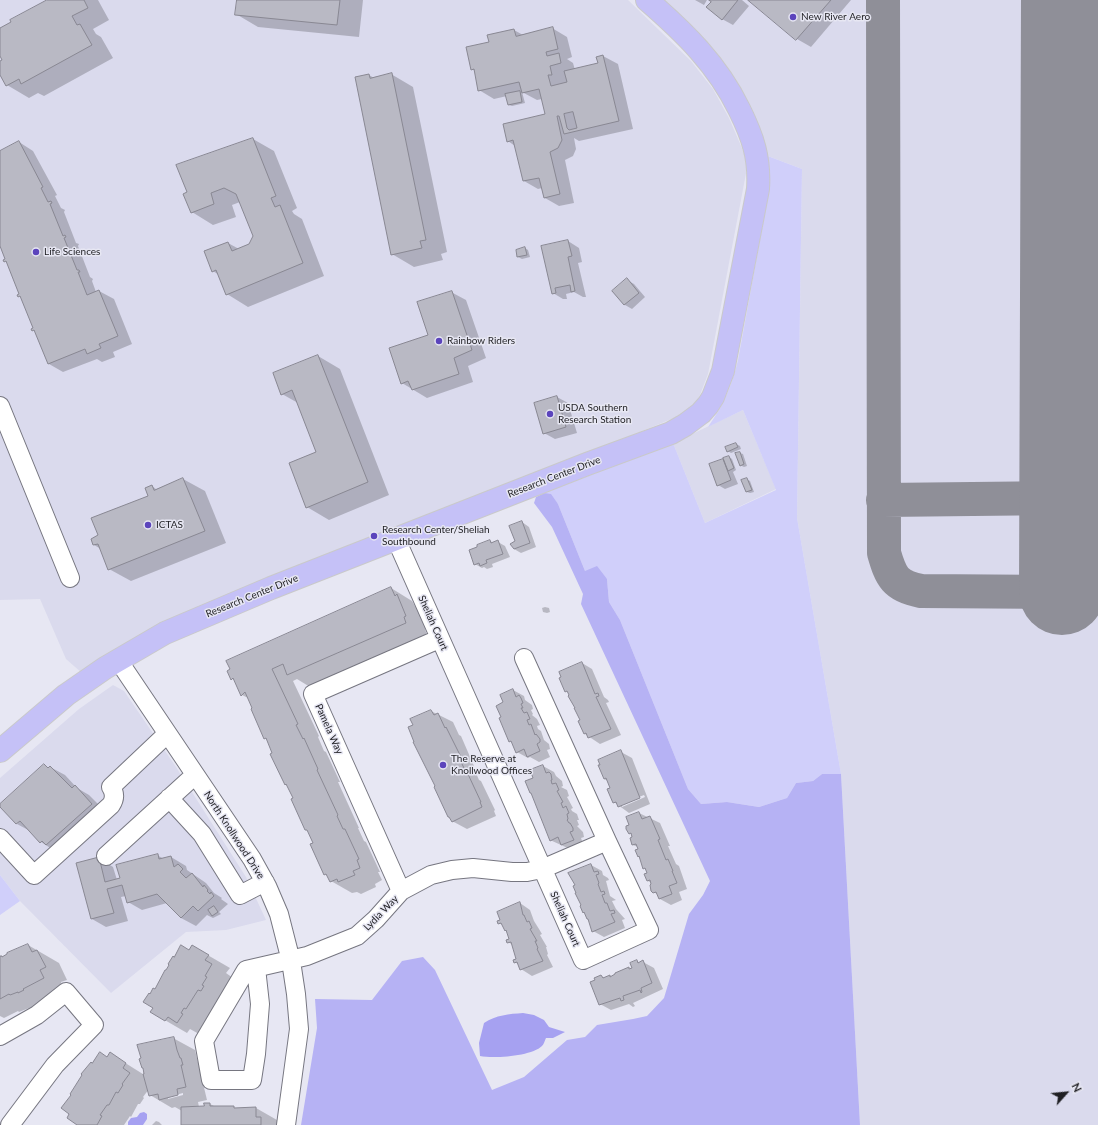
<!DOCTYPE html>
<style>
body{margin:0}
#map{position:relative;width:1098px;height:1125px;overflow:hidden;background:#e7e7f3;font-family:Lato,sans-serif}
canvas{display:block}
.north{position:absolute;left:1046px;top:1073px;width:40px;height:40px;-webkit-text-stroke:3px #e7e7f3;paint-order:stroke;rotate:63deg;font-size:11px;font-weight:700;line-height:16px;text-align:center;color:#1f1f23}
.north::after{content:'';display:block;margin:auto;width:14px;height:18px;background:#1f1f23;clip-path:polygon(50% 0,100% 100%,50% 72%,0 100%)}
</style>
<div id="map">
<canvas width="1098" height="1125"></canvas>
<div class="north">N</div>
</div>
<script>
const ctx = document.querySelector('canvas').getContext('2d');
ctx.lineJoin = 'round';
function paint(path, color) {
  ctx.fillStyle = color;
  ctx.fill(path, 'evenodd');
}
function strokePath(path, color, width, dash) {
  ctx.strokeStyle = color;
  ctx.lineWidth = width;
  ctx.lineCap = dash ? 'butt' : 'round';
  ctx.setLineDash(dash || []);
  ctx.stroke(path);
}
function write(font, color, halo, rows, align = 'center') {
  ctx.font = font + ' Lato,sans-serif';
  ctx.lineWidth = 3;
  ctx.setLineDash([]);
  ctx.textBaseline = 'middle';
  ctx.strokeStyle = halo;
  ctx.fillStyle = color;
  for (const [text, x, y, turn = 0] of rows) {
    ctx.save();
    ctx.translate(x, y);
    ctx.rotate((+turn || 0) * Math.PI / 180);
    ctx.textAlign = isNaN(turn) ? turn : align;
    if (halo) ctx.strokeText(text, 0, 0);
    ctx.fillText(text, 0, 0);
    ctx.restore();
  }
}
paint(new Path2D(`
 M0 0H628L691 61 713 89 729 118 745 155 747 168 708 374 698 400 688 410 674 418 367 544 82 673 66 659 40 599 0 600Z
 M656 0H1098V1125H860L841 774 797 518 802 169 765 155Z
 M743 410 776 489 705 523 673 443Z
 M113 685 124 691 176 767 246 877 266 920 226 930 186 932 111 993 20 901 0 875V778L79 709Z`), '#dadaed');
paint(new Path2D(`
 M765 155 802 169 797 518 841 774H822L813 781 796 783 787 798 759 807 727 802 701 804 688 789 620 620 609 602 607 579 585 571 558 504 544 493 673 443 705 523 776 490 743 410 708 427C723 406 732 385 738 360L769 190 770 173Z
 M0 875 20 901 0 915Z`), '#d0cffa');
paint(new Path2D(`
 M544 493 551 494 558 504 585 571 597 566 607 579 609 602 620 620 688 789 701 804 727 802 759 807 787 798 796 783 813 781 822 774H841L860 1125H301L317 1028 315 999 372 1000 402 961 423 957 435 970 492 1090 524 1077 567 1040 585 1037 597 1025 633 1019 647 1016 664 998 689 914 703 895 710 881 581 604 583 594 552 527 534 503 536 497Z`), '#b6b2f4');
paint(new Path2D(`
 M523 1013 534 1015 544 1020 549 1027 565 1032 553 1038H546C545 1040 544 1044 542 1046 532 1056 494 1059 480 1056L479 1043 484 1023C496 1015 509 1014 523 1013Z
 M144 1112 147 1114V1119L143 1125H128V1122L131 1118 137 1117 140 1113Z`), '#a6a1f1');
paint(new Path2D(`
 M49 0H98L109 20 93 29 96 34 101 37 113 58 44 96 38 93 29 98 7 85 0 73V62L4 60 0 54V29Z
 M238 0H363L359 37 258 27 236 14Z
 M695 0H707L704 5Z
 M711 0H742L749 6 733 25 722 19Z
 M750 0H851L811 47 797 39Z
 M552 28 567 37 572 57 567 59 573 63 575 70 599 64 598 57 603 56 618 64 633 129 579 141 574 138 576 149 573 156 565 160 574 203 559 206 545 198 542 188 538 189 524 181 515 146 508 141 546 115 542 99 537 100 522 92 525 103 512 106 509 105 507 96 494 99 479 90 475 71 472 69 490 43 514 30 523 35Z
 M391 74 413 87 447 252 441 254 443 260 414 267 392 254 369 75 374 78Z
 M253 139 274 151 297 208 292 211 294 214 302 219 324 276 248 307 227 294 219 275 213 271 228 243 239 249 249 245 254 236 240 202 232 205 236 217 213 225 192 212 188 192Z
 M19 142 33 151 57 195 55 196 61 208 65 210 64 212 76 243 79 244 78 246 90 277 93 279 92 281 96 292 99 291 114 299 132 344 113 352 115 357 102 362 97 359 63 372 49 364 36 332 33 330 35 329 22 298 19 296 21 294 8 263 5 261 7 260 0 243V152Z
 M568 241 579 248 582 262 578 263 586 297H583L574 292 566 294 567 299H563L553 293Z
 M525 248 528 250 530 257 522 259 518 257 517 250Z
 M627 280 634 284 645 297 632 309 625 305 613 291Z
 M451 292 466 300 486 358 468 366 473 382 427 398 402 383 429 336Z
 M318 356 340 369 389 495 329 520 307 507 317 452 298 403 282 394Z
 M557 397 568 403 577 433 555 439 544 433Z
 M736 444 740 446 741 449 731 453 728 451Z
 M740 453 743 454 747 466 744 467 740 465Z
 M729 457 732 459 736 470 733 472 738 484 725 489 718 485 723 460 726 462Z
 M183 479 205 491 226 543 131 581 109 569 101 549 94 545 92 539 99 536 149 496 152 486 157 490Z
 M746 479 750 481 754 492 750 493 747 492Z
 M522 522 529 527 536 547 521 553 514 549Z
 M490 541 494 543 498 542 505 546 510 557 492 564 493 567 487 569 484 567 482 568 475 564Z
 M391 588 412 601 415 606 419 608 427 628 425 629 427 635 310 687 297 679 293 681 319 736 318 737 324 751 326 752 340 782H338L359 828H358L364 841 366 842 380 872H378L382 880 375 884 376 887 361 894 357 892 352 893 331 881 328 876 325 874 314 844 309 831 306 830 294 799 288 786 285 784 268 740 265 738 250 699 242 695 236 681 232 679 229 671Z
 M545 607 549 608 550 612 547 613 543 612 542 608Z
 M582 663 592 669 604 697 608 700 609 702 606 703 621 735 600 744 585 734 582 720 576 708 570 693 566 691Z
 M513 690 524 696 525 700 532 705 533 709 531 710 533 714 532 715 537 719 540 725 537 726 538 729 541 731 544 740 549 744 550 749 547 750 550 757 539 762 530 757 528 758 517 752 513 743 510 741 502 718 505 703Z
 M431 711 453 722 459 735 461 736 474 766H473L479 780 481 781 495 810 494 811 496 816 467 829 452 821 436 787 414 725Z
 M621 752 632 758 650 804 629 813 614 802 611 789 608 781 604 779ZM644 795 645 797 622 807V804Z
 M44 765 49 768 50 767 65 775 77 788 89 795 106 812 55 851 41 842 32 832 17 824Z
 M543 766 554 772 556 776 562 781 563 786 561 787 567 790 569 796 567 797 573 808 571 809 572 811 577 814 579 820H577L579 825 577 826 583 832 584 837 581 838 584 846 572 850 550 840 535 779Z
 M639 813 660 823 670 846H668L676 864 679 866 687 889 679 892 682 900 671 905 660 899 658 895 654 892 652 883 648 881 649 873 647 870 644 868 639 849 638 847 633 845 634 838 632 835 630 833V825Z
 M157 855 164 859 171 857 186 866 187 870 206 883 214 893 222 898 221 899 228 904 219 912 221 914 213 918 207 915 196 926 181 918 167 903 142 910 128 902 126 896 121 897 128 921 106 927 92 919 99 858 113 867 117 880 121 879Z
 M591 865 602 871 603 875 608 878 609 880 606 881 610 896 616 900 612 901 616 909 625 919 622 920 625 928 604 937 593 931 592 925 585 913 584 912Z
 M520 903 530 910 534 921 539 929 542 934 540 935 547 947H546L548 954 547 955 553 967 532 976 521 969 519 965 515 962 517 959 513 945 508 942 511 939 504 926 499 923Z
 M28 945 59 963 67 980 61 982 65 990 39 1004 19 1012 18 1011 4 1018 0 1016V957L3 958Z
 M192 946 230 968 226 973 233 978 208 1021 206 1020 202 1026 204 1027 199 1034 190 1029 187 1033 151 1012 154 1007 151 995Z
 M637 961 640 963 643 962 654 968 663 989 633 1003 635 1006 633 1007 629 1004 611 1010 600 1004 601 976 605 978 609 976 611 977 616 974 634 968Z
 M173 1038 195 1050 207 1100 198 1102 199 1107 205 1106 210 1104 216 1107H233L236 1109 256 1108 277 1120V1125H182V1111L175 1107 172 1108 150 1095 149 1089 143 1097 144 1098 140 1104H138L131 1117 130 1116 124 1125H78L107 1057 111 1054 146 1076ZM183 1093V1095L168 1099V1097Z
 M156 1121 159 1122 162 1125H152Z`), '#0003');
strokePath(new Path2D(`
 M883 0 884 553C891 577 895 586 921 591L1062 592
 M883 500 1062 498`), '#8f8f98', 34);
strokePath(new Path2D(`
 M1062 592 1064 0`), '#8f8f98', 86);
const building = new Path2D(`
 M47 0H84L88 8 72 16 77 25 80 24 92 45 21 84 19 79 6 86 0 75V61L2 60 0 56V28L11 22 10 20Z
 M237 0H340L337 25 235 15Z
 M709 0H738L722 20 706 7 711 2Z
 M748 0H831L796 40Z
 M553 27 558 49 546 52 547 56 559 53 561 63 550 66 552 75H548L551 86 567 82 564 71 598 63 596 57 603 55 619 121 564 134 559 116H557L562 140 558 148 550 152 560 194 544 198 539 178 523 181 513 140 507 142 503 124 545 114 539 89 522 93 519 82 478 91 474 69 471 70 466 47 489 42 487 35 514 29 516 36ZM573 112 577 128 569 130 567 128 564 114Z
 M392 73 426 240 420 241 422 248 391 255 355 77 369 74 370 78Z
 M520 91 522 102 508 105 505 94Z
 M253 138 276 196 271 198 275 207 280 205 303 263 226 295 216 270 212 272 204 251 228 242 232 251 249 244 253 236 236 194 224 188 211 193 214 204 191 213 183 194 187 192 176 165Z
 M19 141 43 187 41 188 48 202 51 201 52 203 50 204 63 236 65 235 66 237 64 238 77 270H79L80 272H78L87 295 99 290 118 336 99 344 101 348 87 354 85 349 48 364 34 330 32 331 31 329 33 328 20 296 18 297 17 295 19 294 6 261 4 262 3 260 5 259 0 246V151Z
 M568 240 572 256 568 257 575 291 571 292 570 285 555 288 556 293 552 294 541 246Z
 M525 247 527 255 517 257 516 250Z
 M627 278 639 293 624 305 612 291Z
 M452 291 472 350 454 358 459 374 412 390 408 381 401 384 389 348 428 335 417 302Z
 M318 355 368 482 306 508 289 463 316 452 292 390 281 395 273 373Z
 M557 396 566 427 543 434 534 403Z
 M736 443 738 447 727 452 725 447Z
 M740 452 744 464 740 466 735 453Z
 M729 456 734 468 728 471 723 458Z
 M723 459 731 480 717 486 709 464Z
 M183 478 205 531 108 570 98 544 93 545 91 539 98 535 91 518 148 496 145 488 152 485 154 490Z
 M747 478 752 490 746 492 741 480Z
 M522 521 530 543 514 549 510 544 515 541 509 526Z
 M490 540 491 543 498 540 503 554 486 560 487 563 480 566 479 563 474 565 469 550 477 547V545Z
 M391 587 395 596 397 594 406 616 404 617 406 623 287 675 283 664 272 669 298 724 296 725 303 739 304 738 318 769 317 770 338 815 337 816 343 829H345L359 859 357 860 360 868 353 871 355 875 338 882 337 879 330 882 326 874 324 875 310 844 313 843 307 830H305L291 799 293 798 286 784 285 785 270 754 272 753 266 738 264 739 251 709 252 708 245 692 241 696 233 678 231 680 227 671 230 669 226 661Z
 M582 662 595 694 598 693 599 696 596 697 611 729 588 738 586 733 584 734 578 721 580 720 574 708H575L568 696 569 695 567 691 565 692 559 678 561 677 559 672Z
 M513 689 516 697 519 695 521 698 523 703 521 704 523 708H521L524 713 527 712 530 719 527 720 529 725 531 724 535 735 536 734 540 739V742L537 744 540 751 527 757 524 749 516 753 511 741 509 742 499 718 501 717 496 706 503 702 500 695Z
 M431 710 434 715 438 713 445 728 446 727 461 757 459 758 466 772H467L481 802H480L482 807 452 822 449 817H448L434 787 435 786 413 742H414L408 727 413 725 410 719Z
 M621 750 640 798 618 807 616 802 613 803 607 789 610 788 606 778 604 779 598 765H600L598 760Z
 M44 764 48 768 50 766 72 788 75 785 92 804 46 845 42 841 40 843 20 821 16 824 0 807V804Z
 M543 765 546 773 549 772 551 774 552 780H551L552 784 556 783 559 790 557 791 563 802 561 803 563 808 566 806 569 813 567 814 568 819 567 820 569 823H570L573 828V831L570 832 574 840 561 845 558 837 550 841 531 793H530L525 781 533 778 530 770Z
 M639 812 642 819 650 816 660 839 658 840 666 860 668 859 673 871H672L677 883 669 886 672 894 659 899 656 892 653 893 651 891 650 885 651 884 650 880 647 881 644 874 647 873 645 868 643 869 639 856 638 857 635 850 638 849 636 844 632 845 630 838 632 837 631 833 629 834 626 829V826L629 825 626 817Z
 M158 854 159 859 171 856 174 867 178 864 183 869 180 872 186 878 192 873 203 887 204 885 208 890 207 891 210 894 211 892 214 896 198 911 193 906 181 918 157 894 127 903 122 885 107 889 114 913 91 919 76 863 99 857 105 882 120 878 116 865Z
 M591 864 594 872 598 871 599 874 596 875 599 883 598 884 601 892 604 891 605 894 602 895 605 903H607L610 911 614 910 615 913 611 914 615 922 592 932 588 919H587L584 912 583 913 580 906 581 905 575 893H576L573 886 575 885 568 873Z
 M520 902 523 915H524L527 922 529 921 532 928 530 929 537 941H535L538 948 537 949 543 961 520 970 517 962 514 963 513 960 516 959 511 942 507 943 506 940 509 939 506 930 505 931 501 923 498 924 497 921 500 920 497 912Z
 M214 906 218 912 212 916 208 910Z
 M28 944 32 952 37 950 46 967 40 970 44 978 23 989 24 990 18 993V992L10 995 9 994 0 999V956H2V957L7 954V953Z
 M181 945 189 950 192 945 209 955 205 960 212 964 205 976 207 977 202 985 204 986 201 991 198 990 186 1009 184 1008 181 1013 183 1014 177 1023 168 1017 165 1021 150 1012 153 1008 143 1002 149 993 150 994 153 988 155 989 165 970H166L169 965 168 964 173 956 174 957Z
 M637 960 638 963 643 960 652 983 641 988 642 992 641 993 640 990 623 996 624 1000 621 1001 620 998 599 1005 590 982 595 980 594 978 601 975 603 978 610 975V977L615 974V973L629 967V969L632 968 630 963Z
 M174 1037 177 1050 180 1058H181L183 1065H181L186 1087 177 1089 178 1095 159 1100 158 1094 149 1096 143 1074H144L143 1068H142L139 1059 141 1058 137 1045Z
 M100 1052 107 1057 110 1052 126 1063 123 1068 130 1073 122 1084 123 1085 118 1093 116 1092 109 1105H107L100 1115 102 1116 97 1125H77L67 1118 69 1114 61 1108 71 1095 70 1094 82 1075 81 1074 91 1062 92 1063Z
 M204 1103H210V1106H234V1108L256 1107V1117H261V1125H181V1107L204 1106Z`);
paint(building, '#b9b9c4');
strokePath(building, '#898893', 1);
const minor = new Path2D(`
 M0 406 70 578
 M396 539 583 960 649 930 607 841 524 658
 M118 660 252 859 267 886 279 914 291 961 296 994 299 1029 286 1125
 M169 798 202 834 240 895 265 882
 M0 838 34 875 111 805C115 799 115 793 111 787L167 734
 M106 856 195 775
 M401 891 313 694 439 639
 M256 968 260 1004 256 1054 252 1080H211L204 1041 246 970 307 956 357 936 376 919 401 891 431 875 452 870 473 868 512 872H527L542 869 607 841
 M0 1036 37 1015 66 992 94 1025 55 1065 10 1125`);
const major = new Path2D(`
 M0 751 66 695 105 668 165 633 271 588 587 464 671 433 685 425 701 413 708 405 713 397 723 371 758 189C760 158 753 137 739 109 717 64 685 33 647 0`);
strokePath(minor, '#767680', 20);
strokePath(major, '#c9c9ca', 24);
strokePath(minor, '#fff', 18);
strokePath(major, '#c5c1f7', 22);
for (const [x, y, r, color] of [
 [793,17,4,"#5b44bc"],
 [36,252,4,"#5b44bc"],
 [439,341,4,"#5b44bc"],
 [550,414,4,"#5b44bc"],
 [148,525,4,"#5b44bc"],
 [374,536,4,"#5b44bc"],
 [443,765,4,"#5b44bc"]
]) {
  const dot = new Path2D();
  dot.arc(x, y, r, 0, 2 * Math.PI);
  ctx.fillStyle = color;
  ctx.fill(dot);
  strokePath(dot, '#e7e7f3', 1.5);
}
write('10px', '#1f1f23', '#e7e7f3', [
 ["New River Aero",801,17],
 ["Life Sciences",44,252],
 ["Rainbow Riders",447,341],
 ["USDA Southern",558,408],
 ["Research Station",558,420],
 ["ICTAS",156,525],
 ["Research Center/Sheliah",382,530],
 ["Southbound",382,542],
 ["The Reserve at",451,759],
 ["Knollwood Offices",451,771]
], 'left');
write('10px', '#1f1f23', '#e7e7f3', [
 ["Research Center Drive",554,477,-21],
 ["Research Center Drive",252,596,-22],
 ["Sheliah Court",433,623,66],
 ["Pamela Way",329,729,66],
 ["North Knollwood Drive",234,835,57],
 ["Lydia Way",381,913,-46],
 ["Sheliah Court",565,919,66]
]);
</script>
